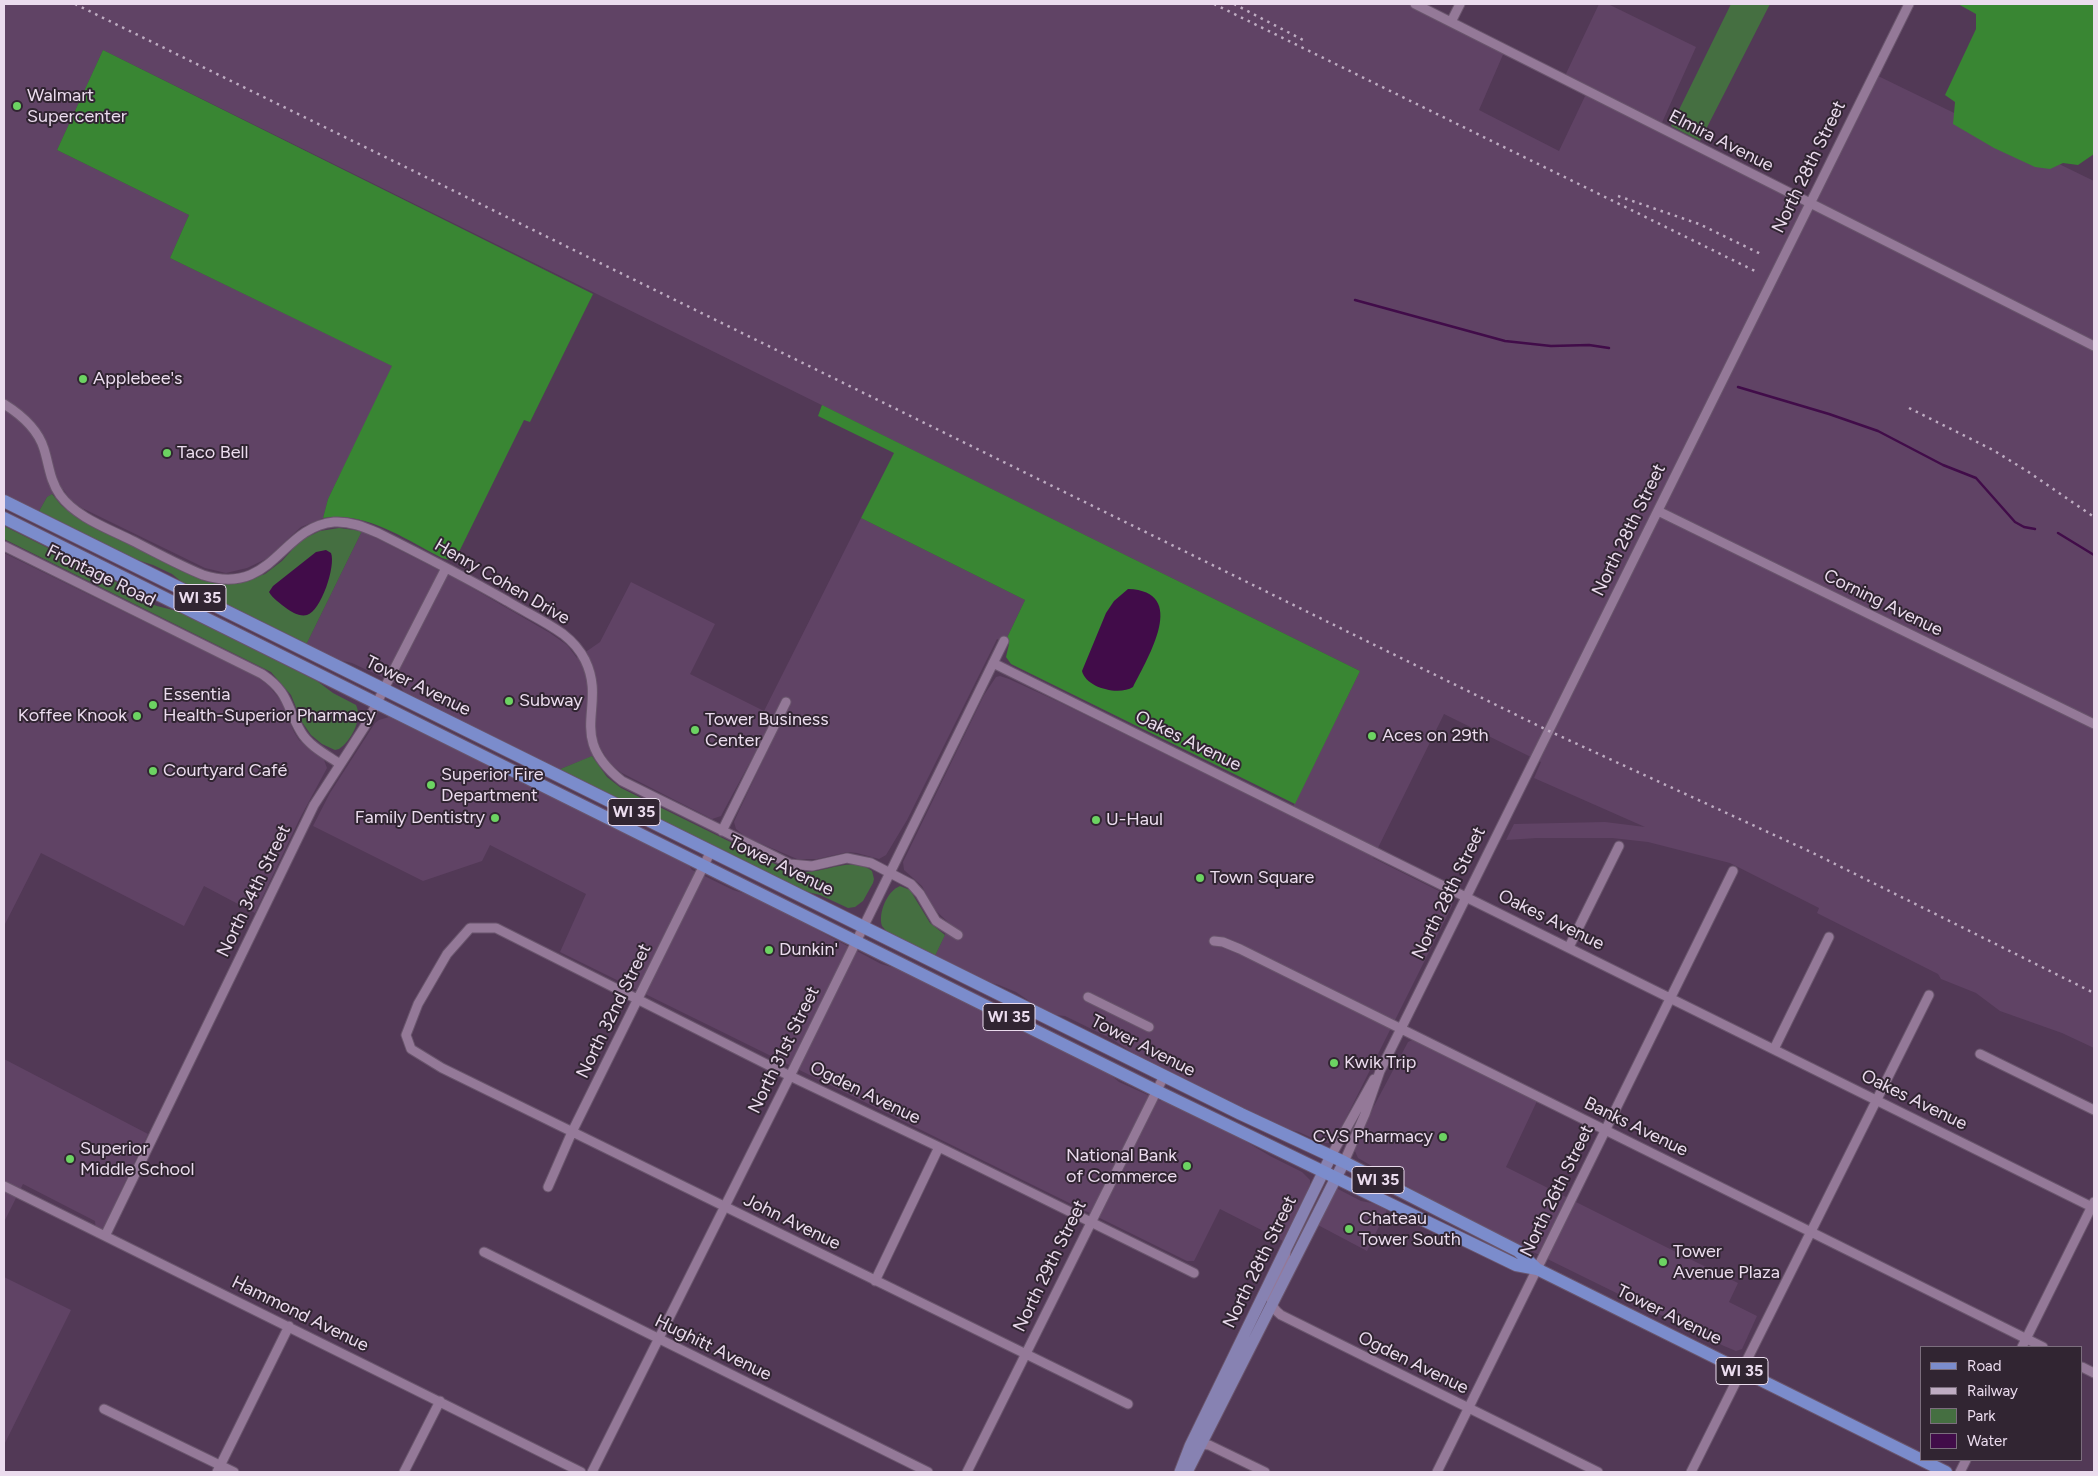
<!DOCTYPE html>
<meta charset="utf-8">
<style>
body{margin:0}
#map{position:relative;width:2098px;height:1476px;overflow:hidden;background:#523956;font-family:Figtree,sans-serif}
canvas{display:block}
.frame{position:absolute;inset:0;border:5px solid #ebdcee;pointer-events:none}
.legend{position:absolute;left:1920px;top:1346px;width:162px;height:115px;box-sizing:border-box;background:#312532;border:1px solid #7b6e7d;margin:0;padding:6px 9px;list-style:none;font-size:15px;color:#ebdcee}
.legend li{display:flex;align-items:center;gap:10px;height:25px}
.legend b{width:25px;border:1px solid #7b6e7d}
</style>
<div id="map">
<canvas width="2098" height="1476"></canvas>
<div class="frame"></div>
<ul class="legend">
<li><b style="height:6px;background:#7b8ccc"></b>Road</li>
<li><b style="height:6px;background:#beacc2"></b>Railway</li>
<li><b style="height:14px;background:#456f41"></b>Park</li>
<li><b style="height:14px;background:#410c49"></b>Water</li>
</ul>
</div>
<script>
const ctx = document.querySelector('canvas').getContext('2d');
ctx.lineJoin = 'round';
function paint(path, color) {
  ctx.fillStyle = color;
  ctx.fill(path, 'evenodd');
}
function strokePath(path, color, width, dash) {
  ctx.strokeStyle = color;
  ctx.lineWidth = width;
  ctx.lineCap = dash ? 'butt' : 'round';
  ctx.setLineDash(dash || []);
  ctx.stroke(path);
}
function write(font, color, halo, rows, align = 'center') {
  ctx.font = font + ' Figtree,sans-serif';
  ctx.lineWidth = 4;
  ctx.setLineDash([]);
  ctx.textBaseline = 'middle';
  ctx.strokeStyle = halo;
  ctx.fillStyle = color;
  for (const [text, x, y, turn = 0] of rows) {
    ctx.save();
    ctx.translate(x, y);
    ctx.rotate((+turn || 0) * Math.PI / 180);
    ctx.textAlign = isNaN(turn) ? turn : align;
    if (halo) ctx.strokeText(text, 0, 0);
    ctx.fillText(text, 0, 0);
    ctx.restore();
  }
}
paint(new Path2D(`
 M4 4H1415L1505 50 1479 110 1559 151 1587 92 1563 80 1599 4H1608L1696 47 1660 127 1811 203 1874 74 2094 181V1048L2062 1033 2000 1011 1976 993 1941 979 1938 974 1817 913 1819 908 1730 863 1648 842 1612 838H1537L1506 840 1514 824 1605 822 1645 827 1534 778 1541 762 1444 714 1373 858 1451 897 1453 900 1452 906 1337 1136 1330 1143H1323L1299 1132 1283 1128 1137 1056 1112 1039 1065 1016 1055 1015 1038 1007 1016 992 999 985 984 981 935 956 950 924 934 909 922 886 904 870 903 862 984 695 996 677 1000 676 1009 679 1059 702 1289 815 1360 671 103 50 57 150 189 215 170 258 393 366 328 499 323 518 301 527 266 559 247 568 226 573 205 568 82 508 71 500 63 489 47 497 38 513 4 496Z
 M861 518 1025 600 1005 642 997 639 907 820 886 855 879 859 857 853 848 852 817 859H797L746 837 736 829 734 822 738 813 782 720 775 716 723 812 721 816 712 819 622 773 610 764 603 752 558 770 404 692 399 685 352 663 338 660 306 645 362 531 460 581 550 633 567 645 577 658 600 642 631 582 715 624 690 674 764 711Z
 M4 553 257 677 268 685 282 702 294 732 299 740 324 760 327 768 300 818 255 913 204 886 184 926 41 853 4 926Z
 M389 717 688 864 692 870 733 890 756 897 881 964 905 971 1107 1072 1119 1082 1161 1101H1165L1240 1138 1270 1156 1302 1172 1310 1180V1185L1287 1243 1220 1209 1194 1261H1187L560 952 586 894 490 845 482 861 423 881 313 826 330 793 375 723 379 720Z
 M1412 1040H1416L1538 1099 1506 1167 1738 1283 1729 1302 1757 1316 1742 1349 1736 1351 1724 1346 1456 1214 1358 1158 1354 1149 1357 1138 1408 1042Z
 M4 1059 148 1134 117 1199 105 1236 96 1231 95 1221 23 1184 4 1222Z
 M1338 1189 1361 1201 1377 1204 1387 1210 1367 1251 1316 1224 1335 1190Z
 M4 1277 71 1310 4 1445Z`), '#604365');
paint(new Path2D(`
 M1731 4H1770L1700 141 1671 126Z
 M52 494 61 505 77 518 202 580 227 584 239 583 265 574 282 561 301 540 320 531 339 528 362 531 306 645 183 583 172 574 153 565 134 559 38 513 47 497Z
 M4 526 120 584 142 600 157 606 177 611 317 681 333 693 356 705C363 719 351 741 339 749L335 750 322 744 311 735 302 722 291 695 271 672 4 539Z
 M592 756 607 777 621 788 779 866C788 869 797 871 806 872 828 872 852 856 872 871L874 879 873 883 863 901 855 907 848 908 820 895 804 891 558 770Z
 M900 886 910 890 930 923 945 935 935 956 887 932 882 926C878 913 887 891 900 886Z`), '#456f41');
paint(new Path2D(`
 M1958 4H2094V154L2078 165 2063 163 2050 169 2035 167 1994 148 1953 124 1955 102 1945 95 1976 29V14Z
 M103 50 593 294 530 422 524 420 456 558 449 560 442 558C405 539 366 511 323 518L328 499 392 366 170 258 189 215 57 150Z
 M822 405 1360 671 1295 804 1011 664 1006 657 1009 644 1005 642 1025 600 861 518 894 453 818 416Z`), '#398633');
paint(new Path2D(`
 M326 550 331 553C336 566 321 611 307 615 300 617 291 612 286 608 280 603 273 599 269 592L273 586 316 552Z
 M1128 589C1189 591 1148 657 1133 687 1119 696 1086 688 1082 671L1106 613 1114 601Z`), '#410c49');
strokePath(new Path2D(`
 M1355 300 1505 341 1551 346 1589 345 1609 348
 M1738 387 1829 414 1878 431 1943 465 1976 478 2015 522 2024 527 2035 529
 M2058 533 2094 555`), '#410c49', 2.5);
const minor = new Path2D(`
 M1415 4 2094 346
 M1451 22 1460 4
 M4 404C20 414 38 429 44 449 49 465 50 481 60 495 76 517 107 528 131 540 155 552 178 565 203 575 273 597 280 527 334 522 350 521 364 527 378 533 422 555 465 577 507 601 525 612 545 621 563 634 572 641 580 650 585 660 608 707 565 736 622 781L790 864 812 866 847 858 871 863 911 884 920 894 936 921 958 935
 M1658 511 2094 724
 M4 546 262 674C290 693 286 707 301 732 309 746 327 755 340 764
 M993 663 2094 1208
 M722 831 786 702
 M1214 941 1223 942 1240 949 2043 1347
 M1569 947 1619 846
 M1088 997 1149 1027
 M1774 1049 1829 937
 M1980 1054 2094 1110
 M1331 1156 1374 1079
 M1344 1162 1365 1114 1380 1071 1909 4
 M4 1186 581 1472
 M548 1187 572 1132 711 851
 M105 1236 314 805 365 726 446 568
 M484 1252 928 1472
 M1286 1253C1285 1260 1284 1267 1281 1273 1274 1289 1263 1302 1281 1315L1598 1472
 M875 1281 939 1147
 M2022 1347 2094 1202
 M2082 1367 2094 1373
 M1128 1404 442 1068 411 1049 406 1035 418 1004 447 954 470 928H496L790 1076 939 1147 1194 1273
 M104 1409 234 1472
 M1197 1444 1209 1445 1265 1472
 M217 1472 289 1326
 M404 1472 440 1401
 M592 1472 790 1076 1004 641
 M967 1472 1164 1076
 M1437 1472 1733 871
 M1691 1472 1929 995
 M1960 1472 1966 1460`);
const secondary = new Path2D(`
 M1180 1472 1190 1446 1331 1156
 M1187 1472 1344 1162`);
const primary = new Path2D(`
 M4 501 1241 1114 1344 1162 1518 1251 1537 1269
 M4 518 1157 1091 1516 1265 1537 1269 1946 1472`);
strokePath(minor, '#69556c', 11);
strokePath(secondary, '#69556c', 13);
strokePath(primary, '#69556c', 14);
strokePath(minor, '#947998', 9);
strokePath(secondary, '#8782b2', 11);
strokePath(primary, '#7b8ccc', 12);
strokePath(new Path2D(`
 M75 4 1549 731 1811 852 2094 993
 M1214 4 1757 272
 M1234 4 1303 40
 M1618 196 1699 224 1763 255
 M1909 408 1993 450 2027 471 2094 517`), '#beacc2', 2.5, [2.5, 5]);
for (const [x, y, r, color] of [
 [17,106,5,"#6cd362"],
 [83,379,5,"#6cd362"],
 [167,453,5,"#6cd362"],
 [509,701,5,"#6cd362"],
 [153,705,5,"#6cd362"],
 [137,716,5,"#6cd362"],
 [695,730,5,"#6cd362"],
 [1372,736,5,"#6cd362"],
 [153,771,5,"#6cd362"],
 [431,785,5,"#6cd362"],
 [495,818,5,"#6cd362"],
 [1096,820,5,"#6cd362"],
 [1200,878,5,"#6cd362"],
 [769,950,5,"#6cd362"],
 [1334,1063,5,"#6cd362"],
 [1443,1137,5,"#6cd362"],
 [70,1159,5,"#6cd362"],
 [1187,1166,5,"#6cd362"],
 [1349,1229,5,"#6cd362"],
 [1663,1262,5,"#6cd362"]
]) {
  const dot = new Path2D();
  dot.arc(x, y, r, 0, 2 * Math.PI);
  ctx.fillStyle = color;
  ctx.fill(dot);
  strokePath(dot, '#312532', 2);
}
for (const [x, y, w] of [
 [200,598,52],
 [634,812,52],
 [1009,1017,52],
 [1378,1180,52],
 [1742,1371,52]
]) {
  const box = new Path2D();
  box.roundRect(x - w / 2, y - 13.5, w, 27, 4);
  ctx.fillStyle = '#312532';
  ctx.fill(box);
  strokePath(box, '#ebdcee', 1);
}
write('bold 16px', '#ebdcee', null, [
 ["WI 35",200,598],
 ["WI 35",634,812],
 ["WI 35",1009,1017],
 ["WI 35",1378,1180],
 ["WI 35",1742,1371]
]);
write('18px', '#ebdcee', '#312532', [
 ["Walmart",27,96],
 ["Supercenter",27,117],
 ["Applebee's",93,379],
 ["Taco Bell",177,453],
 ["Essentia",163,695],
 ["Health-Superior Pharmacy",163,716],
 ["Subway",519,701],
 ["Koffee Knook",127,716,"right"],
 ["Tower Business",705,720],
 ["Center",705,741],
 ["Aces on 29th",1382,736],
 ["Courtyard Café",163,771],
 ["Superior Fire",441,775],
 ["Department",441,796],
 ["Family Dentistry",485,818,"right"],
 ["U-Haul",1106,820],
 ["Town Square",1210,878],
 ["Dunkin'",779,950],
 ["Kwik Trip",1344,1063],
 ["CVS Pharmacy",1433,1137,"right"],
 ["Superior",80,1149],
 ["Middle School",80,1170],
 ["National Bank",1177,1156,"right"],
 ["of Commerce",1177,1177,"right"],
 ["Chateau",1359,1219],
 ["Tower South",1359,1240],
 ["Tower",1673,1252],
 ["Avenue Plaza",1673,1273]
], 'left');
write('18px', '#ebdcee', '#312532', [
 ["Elmira Avenue",1721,141,27],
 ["North 28th Street",1809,167,-64],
 ["North 28th Street",1629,530,-64],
 ["Frontage Road",101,576,26],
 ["Henry Cohen Drive",502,582,30],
 ["Corning Avenue",1883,603,26],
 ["Tower Avenue",418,686,26],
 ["Oakes Avenue",1188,741,26],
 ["Tower Avenue",781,866,26],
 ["North 34th Street",254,891,-64],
 ["North 28th Street",1449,893,-64],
 ["Oakes Avenue",1551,920,26],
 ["North 32nd Street",614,1011,-64],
 ["Tower Avenue",1143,1046,27],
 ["North 31st Street",784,1050,-64],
 ["Ogden Avenue",865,1093,26],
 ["Oakes Avenue",1914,1100,26],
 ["Banks Avenue",1636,1127,26],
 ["North 26th Street",1557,1191,-64],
 ["John Avenue",792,1222,26],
 ["North 28th Street",1260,1262,-64],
 ["North 29th Street",1050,1266,-64],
 ["Hammond Avenue",300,1314,26],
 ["Tower Avenue",1669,1315,26],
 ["Hughitt Avenue",713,1348,26],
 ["Ogden Avenue",1413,1363,26]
]);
</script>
